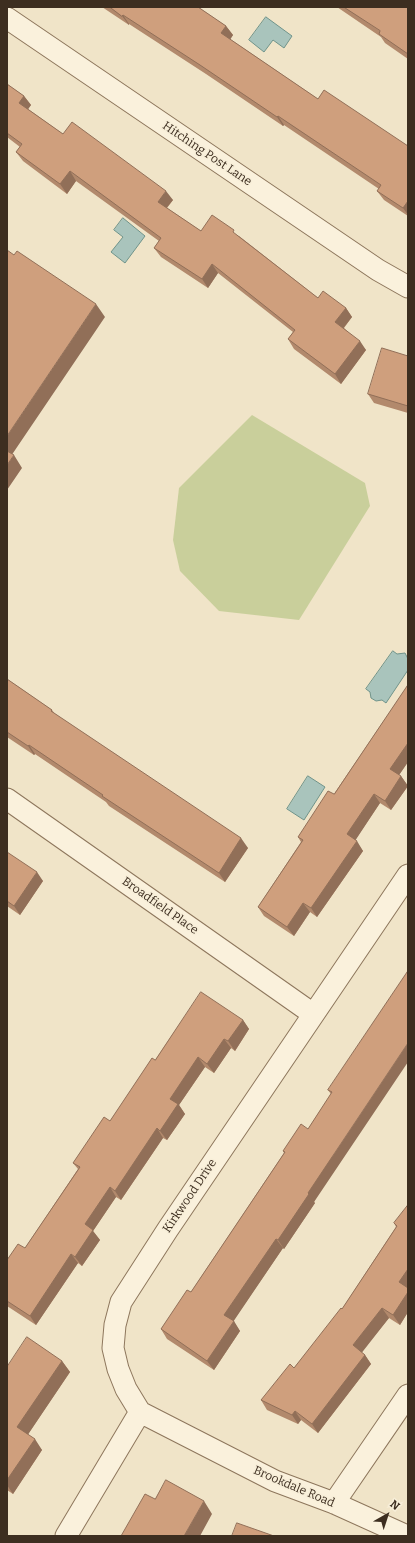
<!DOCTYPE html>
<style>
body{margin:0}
#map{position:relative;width:415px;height:1543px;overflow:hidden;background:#f0e4c8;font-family:Bitter,serif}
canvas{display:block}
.frame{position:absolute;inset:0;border:8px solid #3d2e20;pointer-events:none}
.north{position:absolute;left:367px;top:1495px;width:40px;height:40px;-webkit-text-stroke:3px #f7eed8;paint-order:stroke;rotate:39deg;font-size:11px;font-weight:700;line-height:16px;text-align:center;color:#3d2e20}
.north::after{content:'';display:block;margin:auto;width:14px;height:18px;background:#3d2e20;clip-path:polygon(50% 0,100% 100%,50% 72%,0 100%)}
</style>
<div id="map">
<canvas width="415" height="1543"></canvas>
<div class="frame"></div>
<div class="north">N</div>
</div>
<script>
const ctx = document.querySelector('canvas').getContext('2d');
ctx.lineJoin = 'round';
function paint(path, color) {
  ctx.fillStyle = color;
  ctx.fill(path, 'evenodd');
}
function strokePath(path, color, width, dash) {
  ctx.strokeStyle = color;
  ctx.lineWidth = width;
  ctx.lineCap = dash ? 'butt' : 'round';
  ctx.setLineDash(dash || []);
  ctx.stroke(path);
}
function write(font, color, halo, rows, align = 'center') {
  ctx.font = font + ' Bitter,serif';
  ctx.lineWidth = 3;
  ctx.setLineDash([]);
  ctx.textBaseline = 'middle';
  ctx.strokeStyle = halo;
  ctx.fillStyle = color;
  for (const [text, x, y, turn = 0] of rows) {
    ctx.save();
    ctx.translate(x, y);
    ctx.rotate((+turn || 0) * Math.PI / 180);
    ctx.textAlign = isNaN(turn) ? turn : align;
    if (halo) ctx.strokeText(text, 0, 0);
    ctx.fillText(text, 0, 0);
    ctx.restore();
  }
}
paint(new Path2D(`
 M252 415 365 483 370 506 299 620 219 611 180 571 173 540 179 488Z`), '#c9cf9b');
const water = new Path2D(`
 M266 17 292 36 284 48 273 40 264 52 249 40Z
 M123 218 145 236 125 263 111 252 123 237 114 230Z
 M393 651 397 654 405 653 408 659V670L386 703 382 700 376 701 371 698 370 692 366 689Z
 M308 776 325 787 304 820 287 809Z`);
paint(water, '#a9c4bc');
strokePath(water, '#6f938a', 1);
const street = new Path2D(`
 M7 18 378 270 408 287
 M7 799 313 1014
 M140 1412 126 1389 118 1369 113 1348 115 1325 121 1302 168 1229 408 875
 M140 1412 275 1481 334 1503 407 1536
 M334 1503 408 1395
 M66 1536 140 1412`);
strokePath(street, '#8d765c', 23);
strokePath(street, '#faf1dc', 21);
paint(new Path2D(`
 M102 7H198L226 26 233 35 230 39 318 99 408 146V216L384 200 377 191 379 189 284 125 283 126 206 74 129 24V25Z
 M337 7H408V59L385 43 381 37Z
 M7 84 24 96 31 105 28 109 63 134 173 200 167 208 201 231 239 236 318 298 346 308 352 317 344 328 366 350 341 384 294 349 288 339 293 332 218 273 208 288 161 257 154 248 159 241 76 181 67 194 23 161 16 152 20 147 7 137Z
 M408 356V413L374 403 368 394Z
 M7 679 52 710 55 714 248 848 225 882 109 806 106 802 35 754 34 755 7 737Z
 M408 685V762L399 775 401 776 408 786 391 810 380 803 355 840 363 851 317 917 310 912 294 936 264 916 258 907 301 842 298 837 334 794Z
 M7 852 43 881 20 915 7 906Z
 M408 971 314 1202 315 1203 284 1249 283 1248 233 1321 240 1331 214 1370 167 1339 161 1329 191 1292 284 1153 283 1151 308 1129 331 1094 328 1090Z
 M243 1020 249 1029 235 1051 231 1048 214 1073 205 1067 179 1105 185 1114 167 1140 163 1138 121 1200 116 1197 93 1231 100 1240 82 1266 78 1263 36 1325 7 1306V1260L25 1248 78 1169 73 1163 110 1121 155 1060Z
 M408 1205V1312L400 1325 389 1318 361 1352 365 1355 371 1364 318 1433 301 1420 298 1424 267 1410 261 1400 294 1368 342 1309 396 1227 394 1223Z
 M62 1361 70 1372 28 1434 42 1450 13 1494 7 1490V1367Z`), '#b2896c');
paint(new Path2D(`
 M123 15 129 24V25L122 16Z
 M226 26 233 35 228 43 221 33Z
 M24 96 31 105 26 112 19 103Z
 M278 116 284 125 283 126 277 117Z
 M70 171 76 181 67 194 60 184Z
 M166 191 173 200 164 211 158 202Z
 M408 201V215L403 208Z
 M212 264 218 273 208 288 202 279Z
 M96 304 105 317 9 459 7 456V436Z
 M346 308 352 317 341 331 335 322Z
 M360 341 366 350 341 384 335 374Z
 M14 455 22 468 7 490V465Z
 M408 743V762L397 778 390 769Z
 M29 745 35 754 34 755 28 746Z
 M401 776 408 786 391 810 385 801Z
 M374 794 380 803 353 844 347 834Z
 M241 838 248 848 225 882 219 873Z
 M357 841 363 851 317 917 311 908Z
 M37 872 43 881 20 915 14 906Z
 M303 903 310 912 294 936 287 927Z
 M243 1020 249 1029 235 1051 228 1041Z
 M224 1039 231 1048 214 1073 207 1064Z
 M408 1043V1062L314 1202 315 1203 284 1249 278 1240 308 1193Z
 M198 1057 205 1067 179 1105 185 1114 167 1140 160 1131 170 1099Z
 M157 1128 163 1138 121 1200 115 1191Z
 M110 1187 116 1197 93 1231 100 1240 82 1266 75 1257 85 1224Z
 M276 1239 283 1248 231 1325 224 1315Z
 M71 1254 78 1263 36 1325 30 1316Z
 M408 1269V1288L406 1292 399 1282Z
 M408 1292V1312L400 1325 393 1315Z
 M382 1308 389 1318 360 1355 353 1345Z
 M234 1321 240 1331 214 1370 207 1361Z
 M365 1355 371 1364 318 1433 312 1424Z
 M62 1361 70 1372 25 1439 17 1427Z
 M295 1411 301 1420 298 1424 292 1415Z
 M35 1439 42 1450 13 1494 7 1485V1480Z
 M204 1501 212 1514 200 1536H184Z`), '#916f58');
const building = new Path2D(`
 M110 7H198L226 26 221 33 318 99 324 90 408 146V201L403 208 377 191 381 185 278 116 277 117 200 65 123 15 122 16Z
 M344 7H408V54L379 34 380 31Z
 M7 84 24 96 19 103 63 134 72 122 166 191 158 202 201 231 212 215 234 230 233 232 318 298 323 291 346 308 335 322 360 341 335 374 288 339 295 330 212 264 202 279 154 248 161 238 70 171 60 184 16 152 22 144 7 133Z
 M7 250 14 255 17 251 96 304 7 436Z
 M382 348 408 356V406L368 394Z
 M7 451 14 455 7 465Z
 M7 679 52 710 51 711 241 838 219 873 102 796 103 795 29 745 28 746 7 732Z
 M408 685V743L390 769 401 776 385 801 374 794 347 834 357 841 311 908 303 903 287 927 258 907 303 840 298 837 328 791 334 794Z
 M7 852 37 872 14 906 7 901Z
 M408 971V1043L308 1193 309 1194 278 1240 276 1239 224 1315 234 1321 207 1361 161 1329 187 1290 191 1292 285 1152 283 1151 301 1124 308 1129 332 1092 328 1090Z
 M201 992 243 1020 228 1041 224 1039 207 1064 198 1057 170 1099 178 1104 160 1131 157 1128 115 1191 110 1187 85 1224 93 1230 75 1257 71 1254 30 1316 7 1301V1260L18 1244 25 1248 80 1167 73 1163 104 1117 110 1121 152 1058 155 1060Z
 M408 1205V1269L399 1282 408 1288V1292L393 1315 382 1308 353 1345 365 1355 312 1424 295 1411 292 1415 261 1400 290 1364 294 1368 341 1308 342 1309 397 1226 394 1223Z
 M27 1337 62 1361 17 1427 35 1439 7 1480V1367Z
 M166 1480 204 1501 184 1536H121L145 1494 155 1499Z
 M237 1523 274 1536H232Z`);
paint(building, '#cf9f7d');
strokePath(building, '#916f58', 1);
write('12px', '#3d2e20', '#f7eed8', [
 ["Hitching Post Lane",207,154,34],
 ["Broadfield Place",160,906,35],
 ["Kirkwood Drive",190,1196,-56],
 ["Brookdale Road",294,1487,23]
]);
</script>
